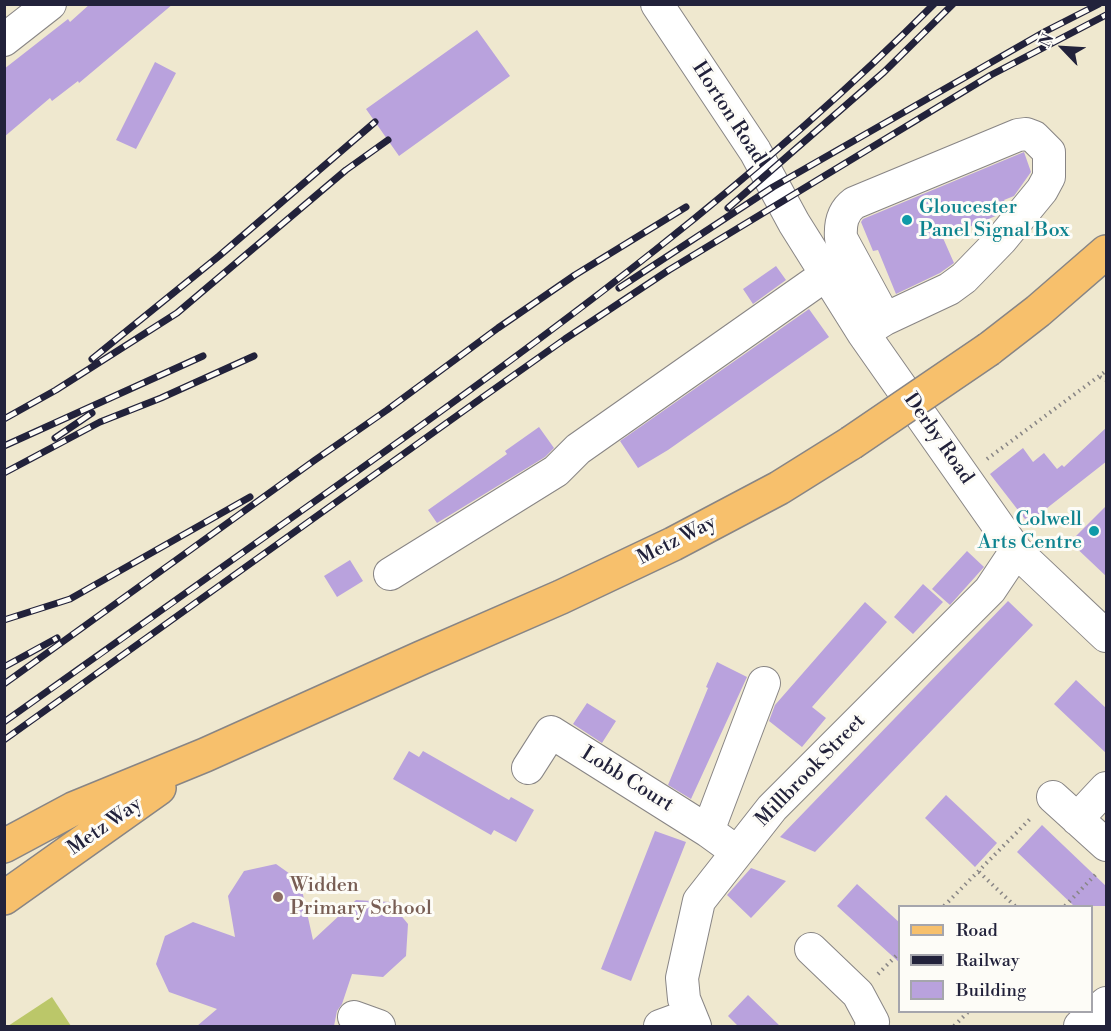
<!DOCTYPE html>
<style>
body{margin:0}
#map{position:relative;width:1111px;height:1031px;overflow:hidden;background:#efe8cf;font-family:"Libre Bodoni",serif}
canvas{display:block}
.frame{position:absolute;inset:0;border:6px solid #22223b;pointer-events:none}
.legend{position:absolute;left:898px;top:905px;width:195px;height:108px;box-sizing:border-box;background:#fdfcf7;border:2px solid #a5a5ac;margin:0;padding:8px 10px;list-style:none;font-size:18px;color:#22223b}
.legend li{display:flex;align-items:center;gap:12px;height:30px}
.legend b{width:30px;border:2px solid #a5a5ac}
.north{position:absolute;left:1033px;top:18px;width:60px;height:60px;-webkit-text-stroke:4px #fdfcf7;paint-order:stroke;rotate:295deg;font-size:16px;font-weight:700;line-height:24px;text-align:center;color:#22223b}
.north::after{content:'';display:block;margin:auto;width:21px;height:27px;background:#22223b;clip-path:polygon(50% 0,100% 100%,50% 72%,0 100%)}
</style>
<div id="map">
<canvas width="1111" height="1031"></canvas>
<div class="frame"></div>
<ul class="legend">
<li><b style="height:8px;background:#f7c06c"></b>Road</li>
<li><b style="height:8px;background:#22223b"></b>Railway</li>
<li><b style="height:16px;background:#b9a2dd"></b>Building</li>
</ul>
<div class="north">N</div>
</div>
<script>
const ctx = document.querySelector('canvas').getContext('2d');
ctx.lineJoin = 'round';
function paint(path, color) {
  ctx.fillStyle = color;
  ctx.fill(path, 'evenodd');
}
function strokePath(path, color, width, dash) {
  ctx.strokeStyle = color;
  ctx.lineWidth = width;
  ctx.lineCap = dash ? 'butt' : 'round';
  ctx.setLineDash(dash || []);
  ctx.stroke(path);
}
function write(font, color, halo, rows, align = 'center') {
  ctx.font = font + ' "Libre Bodoni",serif';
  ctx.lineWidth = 6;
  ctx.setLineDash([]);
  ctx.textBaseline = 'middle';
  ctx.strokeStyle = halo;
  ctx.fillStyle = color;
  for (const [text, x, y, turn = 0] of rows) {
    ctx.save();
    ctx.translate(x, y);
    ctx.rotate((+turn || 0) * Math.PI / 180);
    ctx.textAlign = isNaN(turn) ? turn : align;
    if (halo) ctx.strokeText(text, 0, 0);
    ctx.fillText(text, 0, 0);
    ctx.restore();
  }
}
paint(new Path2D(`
 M52 997 71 1026H8Z`), '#bbc769');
paint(new Path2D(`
 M90 4H173L79 83 78 81 52 101 50 98 4 137V69L68 19 70 22Z
 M477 30 510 76 399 156 366 109Z
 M155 62 176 73 136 149 116 140Z
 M1024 152 1031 172 1014 196 1004 200 1007 205 998 215 943 238 954 263 940 273 896 294 878 250 873 251 861 222 863 219Z
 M776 266 786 280 753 304 743 289Z
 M809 309 829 337 668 450 638 468 620 441Z
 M539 427 554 448 545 457 437 523 428 510 507 454 505 451Z
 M1107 427V461L1028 523 990 474 1023 448 1033 462 1044 453 1057 469 1062 465 1064 467Z
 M1107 505V577L1070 542Z
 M967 551 984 567 950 605 932 589Z
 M350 560 363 581 337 597 324 576Z
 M923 584 943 602 913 634 894 617Z
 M1008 601 1033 625 815 852 780 837Z
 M865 602 887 622 812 707 826 718 802 747 769 721 775 705Z
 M717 662 747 677 691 799 668 785 708 688 706 687Z
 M1076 680 1107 709V754L1054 704Z
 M587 703 616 721 602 743 573 724Z
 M409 751 419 757 423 751 509 800 511 797 534 810 516 842 494 830 491 835 393 779Z
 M946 795 997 843 975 867 925 818Z
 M1042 825 1107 887V906H1074L1017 852Z
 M655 831 686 842 631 981 601 969Z
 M276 864 300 881 313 940 356 900 390 902 408 924 406 956 383 977 352 974 342 1004 337 1011 334 1026H197L217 1009 169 992 156 964 165 936 193 922 235 937 228 896 244 871Z
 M751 868 786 881 751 918 727 895Z
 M857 884 900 923V963L837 906Z
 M748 995 780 1026H738L728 1016Z`), '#b9a2dd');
const minor = new Path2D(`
 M657 4 755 151 794 223 863 333 1016 551 1106 636
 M4 40 50 4
 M863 333 885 319 949 289 964 278 1001 240 1042 190 1049 177V152L1034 137 1026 134 1018 135 854 203C842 212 840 224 841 238L885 319
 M390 574 556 471 578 449 827 274
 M528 768 551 732 708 831 737 852
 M1053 797 1106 845
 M1077 819 1106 788
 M708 831 764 683
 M811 949 858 994 873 1022 871 1026
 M354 1017 379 1026
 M660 1026 690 1015
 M695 1026 684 999 682 978 699 901 772 808 990 590 1016 551
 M1080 1026 1106 1003`);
const major = new Path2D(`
 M989 349 1038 311 1106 252
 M4 846 73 809 205 755 421 658 561 597 673 544 779 488 851 443
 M4 898 159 788`);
strokePath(minor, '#888585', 34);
strokePath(major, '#888585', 36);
strokePath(new Path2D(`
 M1100 377 1106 380
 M987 459 1106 371
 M979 872 1015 906
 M944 906 1032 817
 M1065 906 1098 872
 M878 974 900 952
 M954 1026 968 1012`), '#888585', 4, [1.5, 4.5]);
strokePath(minor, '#fff', 32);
strokePath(major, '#f7c06c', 33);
const rail = new Path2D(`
 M728 208 884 72 953 4
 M619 288 773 187 1046 31 1099 4
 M92 359 219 256 375 122
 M4 419 56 390 177 313 346 170 388 140
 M55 438 92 413
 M4 446 203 356
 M4 473 100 422 161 398 254 356
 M4 620 70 599 250 497
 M4 667 57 638
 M4 684 315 460 387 410 498 328 575 275 686 207
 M4 722C122 639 239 555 356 472 556 330 760 179 934 4
 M4 740 483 397 565 339 669 270 991 75 1106 15`);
strokePath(rail, '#22223b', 7);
strokePath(rail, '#fdfcf7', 4.5, [14]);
const majorBridge = new Path2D(`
 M851 443 989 349`);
strokePath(majorBridge, '#888585', 36, []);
strokePath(majorBridge, '#f7c06c', 33);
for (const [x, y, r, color] of [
 [907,220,6,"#0f9aa8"],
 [1094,531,6,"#0f9aa8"],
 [278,897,6,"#8d6e63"]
]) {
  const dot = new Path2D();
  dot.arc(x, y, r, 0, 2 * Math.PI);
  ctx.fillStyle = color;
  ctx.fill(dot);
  strokePath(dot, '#fdfcf7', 2);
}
write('20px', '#22223b', '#fdfcf7', [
 ["Horton Road",728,113,57],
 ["Derby Road",938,439,55],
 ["Metz Way",677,541,-27],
 ["Millbrook Street",811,771,-46],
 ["Lobb Court",627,780,32],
 ["Metz Way",105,827,-35]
]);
write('20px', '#0d838f', '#fdfcf7', [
 ["Gloucester",919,208],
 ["Panel Signal Box",919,231],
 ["Colwell",1082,520,"right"],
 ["Arts Centre",1082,543,"right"]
], 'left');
write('20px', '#785e54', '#fdfcf7', [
 ["Widden",290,886],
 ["Primary School",290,909]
], 'left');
</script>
